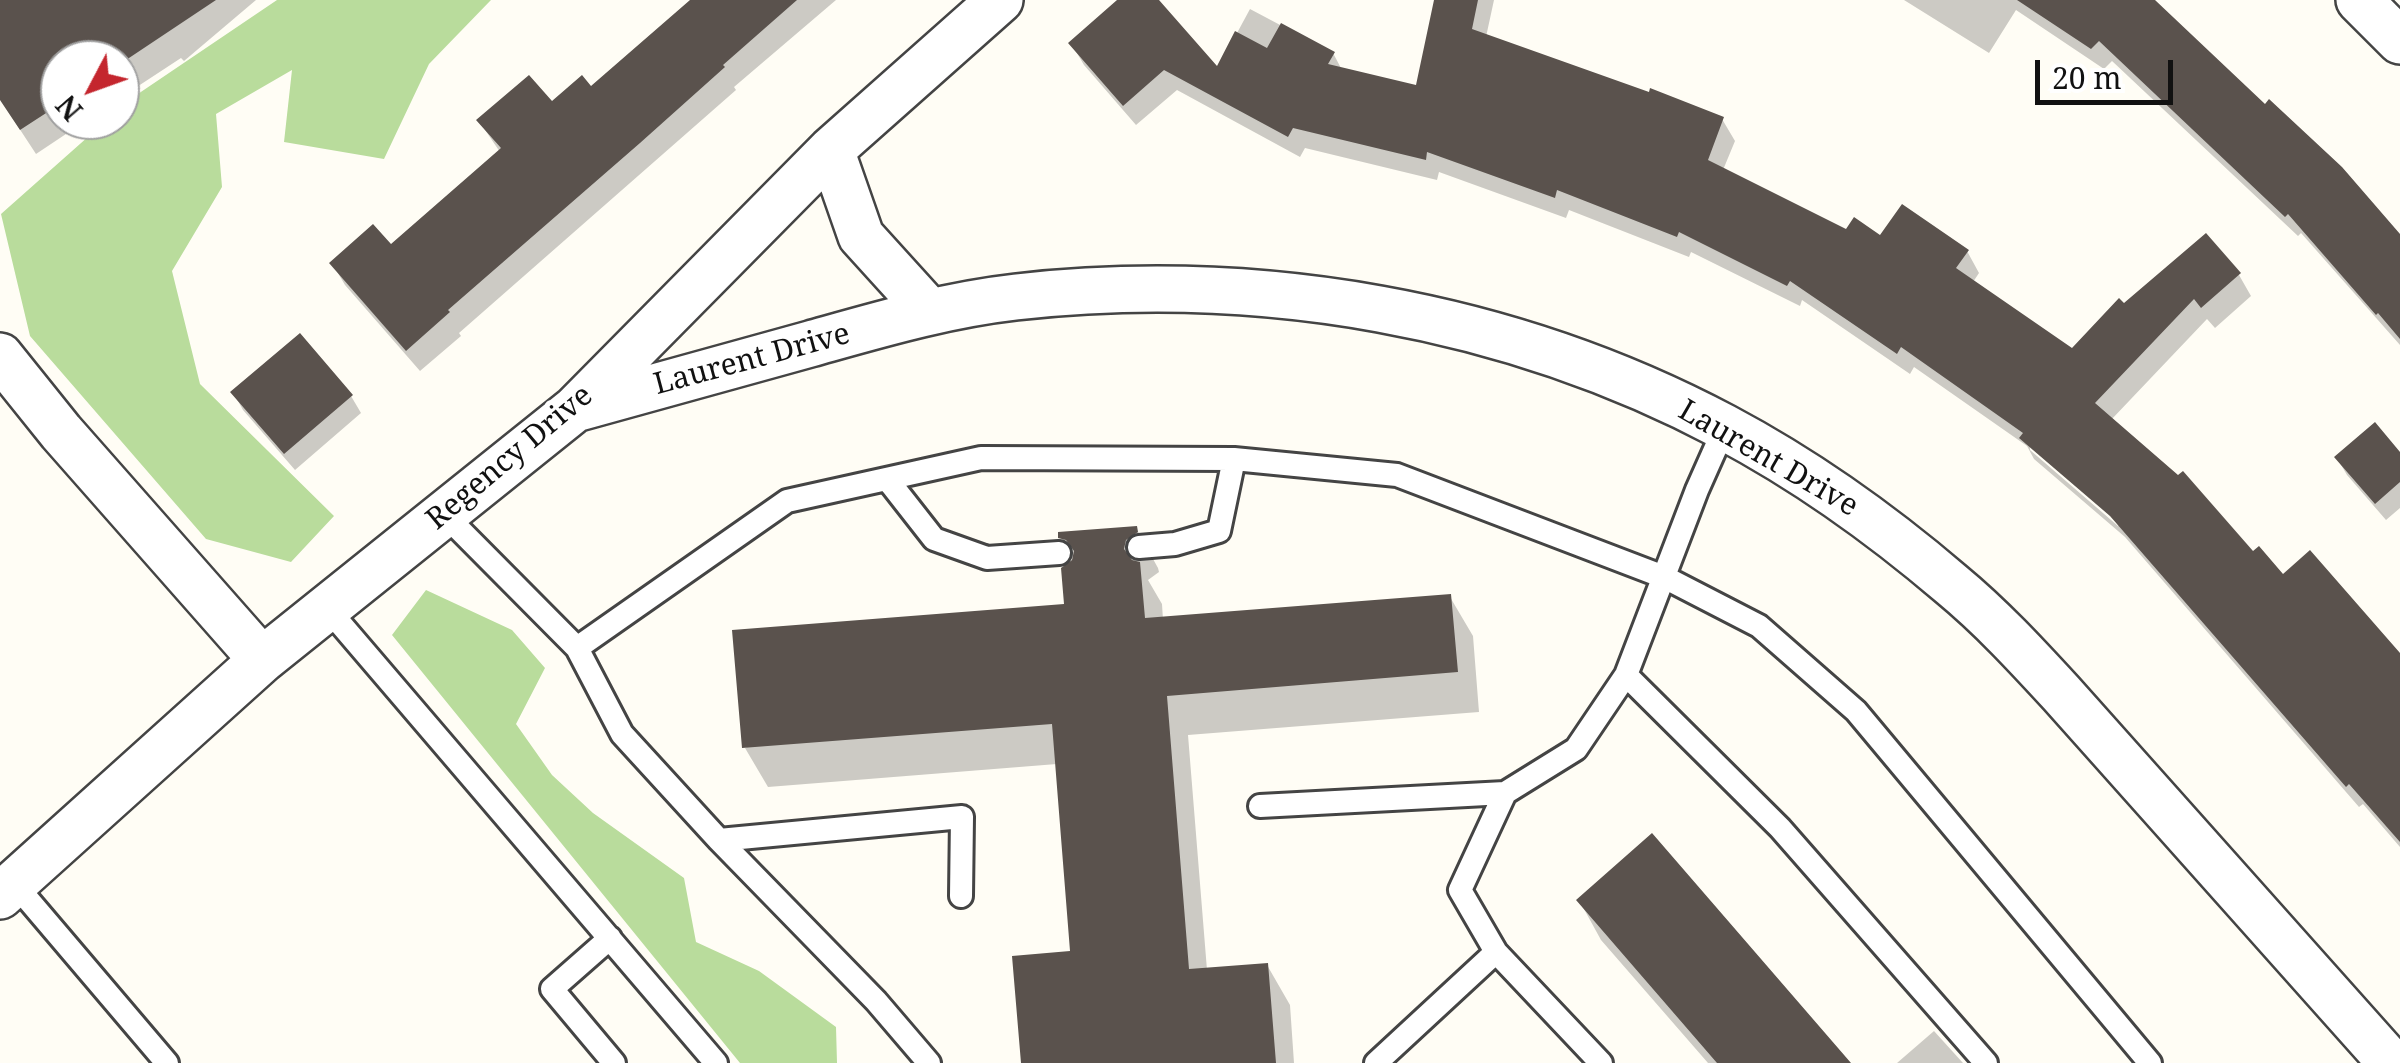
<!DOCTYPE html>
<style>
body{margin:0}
#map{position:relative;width:2400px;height:1063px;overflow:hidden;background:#fffdf5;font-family:"Noto Serif",serif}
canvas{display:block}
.north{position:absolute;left:40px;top:40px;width:100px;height:100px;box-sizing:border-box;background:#fff;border:2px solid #a0a0a0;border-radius:50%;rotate:229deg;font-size:28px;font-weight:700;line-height:40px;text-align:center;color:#111}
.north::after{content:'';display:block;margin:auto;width:35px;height:45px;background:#c4262e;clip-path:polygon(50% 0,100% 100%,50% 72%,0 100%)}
.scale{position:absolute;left:2035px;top:60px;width:138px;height:45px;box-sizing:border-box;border:5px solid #111;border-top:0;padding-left:12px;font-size:30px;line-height:35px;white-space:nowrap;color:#111;-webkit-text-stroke:8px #fff;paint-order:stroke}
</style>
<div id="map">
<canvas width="2400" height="1063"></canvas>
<div class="north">N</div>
<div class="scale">20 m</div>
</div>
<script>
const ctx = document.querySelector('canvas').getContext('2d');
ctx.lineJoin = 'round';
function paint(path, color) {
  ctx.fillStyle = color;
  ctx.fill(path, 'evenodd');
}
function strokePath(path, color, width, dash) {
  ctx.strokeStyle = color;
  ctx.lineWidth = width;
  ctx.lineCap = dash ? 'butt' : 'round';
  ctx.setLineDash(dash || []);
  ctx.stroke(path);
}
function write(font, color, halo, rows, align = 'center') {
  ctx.font = font + ' "Noto Serif",serif';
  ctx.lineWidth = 10;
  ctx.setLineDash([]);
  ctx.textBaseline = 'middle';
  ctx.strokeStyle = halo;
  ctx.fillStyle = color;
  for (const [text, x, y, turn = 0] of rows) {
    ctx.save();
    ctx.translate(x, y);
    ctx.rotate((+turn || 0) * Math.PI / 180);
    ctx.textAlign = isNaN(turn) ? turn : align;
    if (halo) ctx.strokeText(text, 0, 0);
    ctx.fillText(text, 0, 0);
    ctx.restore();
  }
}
paint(new Path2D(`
 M277 0H491L429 64 384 159 284 142 292 70 216 114 222 187 172 271 200 384 334 516 291 562 206 539 30 336 1 214 107 120H120V109L129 100Z
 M426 590 512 630 545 668 516 724 552 775 593 813 684 878 696 942 759 971 836 1027 837 1063H740L392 635Z`), '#b9dc9c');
paint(new Path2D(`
 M0 0H256L184 61 181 58 120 98V60H60V120H87L36 154 0 99Z
 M694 0H836L734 87 736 90 459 333 461 336 420 371 345 285 332 263 390 247 500 152 479 121 552 105 591 89Z
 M1121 0H1156L1217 70 1250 9 1333 53 1342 70 1418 88 1437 0H1494L1486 37 1722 119 1735 141 1723 170 1847 232 1967 251 1979 273 1973 282 2072 352 2205 236 2239 275 2251 296 2215 328 2207 319 2111 420 2253 554 2400 657V847L2363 804 2359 807 2125 537 2034 459 2027 446 1914 367 1910 374 1802 300 1800 306 1691 252 1689 257 1569 210 1566 218 1439 172 1437 180 1305 148 1300 157 1177 90 1136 125 1084 65 1071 43ZM2030 444 2121 522 2118 526 2030 450Z
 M1904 0H2136L2400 238V345L2301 233 2298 236 2112 61 2104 69 2016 10 1989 53Z
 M233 392 351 396 361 413 295 470 243 410Z
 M2400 455V508L2386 520 2347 475 2337 458Z
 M1136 528 1158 568 1159 572 1148 580 1162 604 1163 620 1450 597 1473 636 1479 712 1188 735 1207 970 1267 965 1290 1005 1294 1063H1024L1073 954 1057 764 768 787 745 748 1066 606 1075 562 1061 537Z
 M1579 900 1848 1063H1708L1601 940Z
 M1934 1031 1963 1063H1897Z`), '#0003');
paint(new Path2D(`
 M0 0H216L120 64V60H60V104L20 130 0 100Z
 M690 0H797L723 65 725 67 640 143 448 310 450 312 406 351 329 263 373 224 391 244 501 148 476 120 529 75 552 101 582 75 591 86Z
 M1117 0H1159L1217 66 1235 31 1267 48 1281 23 1335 52 1328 64 1416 85 1434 0H1478L1472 29 1649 92 1650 88 1724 117 1708 160 1846 229 1854 217 1880 235 1902 204 1969 250 1956 268 2072 348 2119 298 2124 303 2206 233 2241 273 2201 308 2194 299 2095 403 2178 475 2183 471 2253 551 2259 546 2283 574 2310 550 2400 653V842L2349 784 2346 787 2110 516 2019 438 2023 433 1901 347 1897 354 1790 281 1787 286 1679 232 1677 237 1557 190 1555 198 1427 152 1426 160 1293 128 1288 137 1164 70 1123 106 1068 43Z
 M2017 0H2155L2265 104 2269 99 2342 167 2400 234V339L2378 313 2376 315 2288 214 2285 217 2099 41 2091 49Z
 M300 333 353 395 284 454 230 392Z
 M2375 422 2400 452V482L2375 504 2334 457Z
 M1137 526 1138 532 1126 540 1124 549 1132 560 1140 562 1145 618 1451 594 1458 672 1167 696 1189 969 1268 963 1276 1063H1021L1012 956 1070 951 1052 724 742 748 732 630 1064 604 1061 568 1072 560 1074 551 1066 540 1058 538V532Z
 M1652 833 1851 1063H1717L1576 900Z`), '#5a524d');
const service = new Path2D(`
 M1725 427 1697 490 1626 675 1780 828 1986 1063
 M887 479 934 539 987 558 1059 553
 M444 514 577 648 787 501 981 458 1234 459 1397 475 1664 577 1759 626 1856 711 2150 1063
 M1139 547 1175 544 1219 531 1234 459
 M327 608 716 1063
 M577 648 622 734 719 840 876 1001 929 1063
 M1505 793 1460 890 1496 952 1601 1063
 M1260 806 1505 793 1576 749 1626 675
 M719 840 962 817 961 896
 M14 883 167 1063
 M610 938 552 989 614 1063
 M1376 1063 1496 952`);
const minor = new Path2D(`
 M2359 0 2400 41
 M831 150 861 236 929 311
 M0 356 61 432 262 660
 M575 409C654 387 732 365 810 344 878 325 945 305 1016 297 1258 270 1509 313 1724 427 1805 470 1882 525 1951 584 1991 617 2026 655 2061 693L2391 1063
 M0 896 262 660 575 409 831 150 1000 0`);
strokePath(service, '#444', 28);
strokePath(minor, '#444', 50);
strokePath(service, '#fff', 22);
strokePath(minor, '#fff', 45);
write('30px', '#111', '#fff', [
 ["Laurent Drive",752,360,-15],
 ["Regency Drive",510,458,-40],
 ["Laurent Drive",1768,459,30]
]);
</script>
